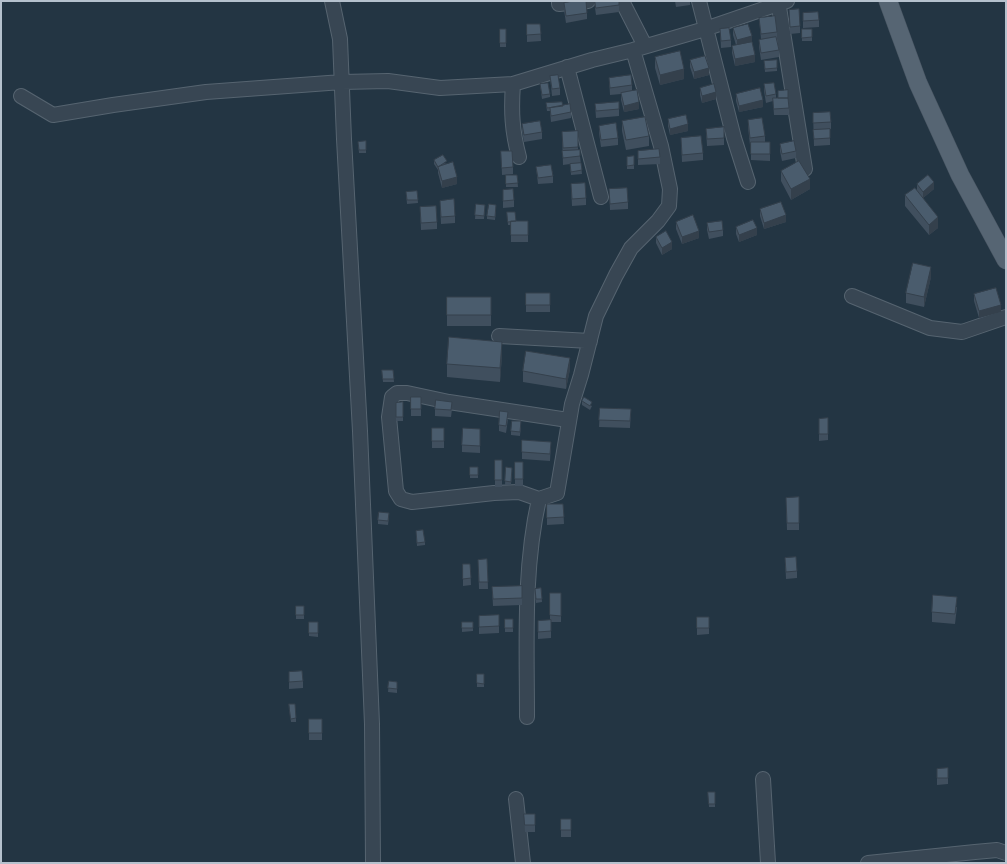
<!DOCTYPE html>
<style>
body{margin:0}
#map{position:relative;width:1007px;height:864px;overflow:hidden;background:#233543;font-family:Inter,sans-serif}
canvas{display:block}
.frame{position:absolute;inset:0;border:2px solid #b5c1cd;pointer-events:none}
</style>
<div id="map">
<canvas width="1007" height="864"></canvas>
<div class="frame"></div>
</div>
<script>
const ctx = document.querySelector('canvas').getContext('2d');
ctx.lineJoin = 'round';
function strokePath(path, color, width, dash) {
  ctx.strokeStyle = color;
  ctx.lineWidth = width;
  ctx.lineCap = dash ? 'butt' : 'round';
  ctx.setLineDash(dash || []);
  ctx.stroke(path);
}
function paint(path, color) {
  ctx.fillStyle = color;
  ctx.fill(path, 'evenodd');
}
const minor = new Path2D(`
 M332 1 340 39 344 139 360 431 372 724 373 863
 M559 1V4L588 1
 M622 1 645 46
 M699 1 734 138 748 182
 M778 1 805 169
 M567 67 601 197
 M513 84C511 111 512 131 519 157
 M21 96 53 115 113 105 206 92 342 82 388 81 440 88 513 84 592 60 633 50 705 29 787 1
 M852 296 930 328 962 332 1006 317
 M499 336 590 341
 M539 499 519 492 494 493 412 502 401 499 396 491 389 417 392 397 397 393H407L449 402 568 420
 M527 717C527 644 523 570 539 499L557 493 572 404 581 375 596 316 616 275 631 248 658 221 669 206 670 189 661 146 633 50
 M763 779 768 863
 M516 799 523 863
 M868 863 975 852 997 850 1006 853`);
const major = new Path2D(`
 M888 1 918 83 960 175 1006 260`);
strokePath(minor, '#566470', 16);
strokePath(major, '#45525f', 19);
strokePath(minor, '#384653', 14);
strokePath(major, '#566573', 18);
paint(new Path2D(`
 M594 1H619V12L596 15Z
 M675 1H690V5L676 7Z
 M564 3 587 13V19L566 23 564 10Z
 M789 10 800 26V33L790 34Z
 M803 13 819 20V27L803 28Z
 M759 18 777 32V39L779 50V57L761 60 759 47V40L761 39Z
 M527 24H540L541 41 527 42Z
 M733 28 752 42 755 62 735 66 732 53V46L736 45 733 35Z
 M500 29H506V47H500Z
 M720 29 731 40V47L721 48Z
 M802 29H812V41H802Z
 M655 57 684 79 660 85 655 68Z
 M690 60 709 75 694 79 690 67Z
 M777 60V71L765 72 764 61Z
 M550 76 560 88V95L552 96Z
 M609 78 632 85V91L639 109 624 112 621 100V94L610 95Z
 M540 84 550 94V97L542 99Z
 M764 84 776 94V98H788L789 115H774L773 101 766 103 764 91Z
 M700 88 716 99 702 103 700 95Z
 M736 94 763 107 739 112 736 101Z
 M546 103 563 106 571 112V118L551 122 550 111H547Z
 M595 104 619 109V116L596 118Z
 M813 113 831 122V129H830V145L814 146Z
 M668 119 688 131 670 135 668 126Z
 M748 120 765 136V142H770V161L751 160V144L750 145 748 127Z
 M622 121 649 136V146L626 150 622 131Z
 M522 124 542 132V139L524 142 522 131Z
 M599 126 618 138V145L601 147 599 133Z
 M706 129 724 138V145L707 146Z
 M578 131V150L580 156 582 174 571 175 570 164 563 165 562 132Z
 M681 138 703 153V160L682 162Z
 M366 141V153H359L358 142Z
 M780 144 796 151V158L782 161 780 151Z
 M501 151 513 167V174L502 175Z
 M638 151 660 157V164L638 165Z
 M634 156V169H627V157Z
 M434 160 447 164 457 184 442 188 438 173V170L434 164Z
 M536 167 553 176V183L538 184Z
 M781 171 810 189 791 200 781 181Z
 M506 175H517L518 187H506Z
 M571 184 586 198V205L572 206Z
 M917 184 934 189 923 198 938 228 929 235 905 206V195L917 190Z
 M609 189 628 202V209L610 210Z
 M503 190 514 200V207L503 208Z
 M417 191 418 203 407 204 406 192Z
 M440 201 455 216V223L441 224Z
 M476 204 485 205 484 219H475Z
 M420 207 437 222V229L421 230Z
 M496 208 495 220 487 219V216Z
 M760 209 786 222 764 229 760 216Z
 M507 212 516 221H528V242H511V225H508Z
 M676 222 699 238 682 244 676 229Z
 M707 223 723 230V236L709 239 707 230Z
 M736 227 757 235 739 242 736 234Z
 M656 237 672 249 662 255 656 243Z
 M931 277 924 307 906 303V293Z
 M526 293H550V312H526Z
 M974 294 1001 312 979 318 974 301Z
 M447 297H491V326H447Z
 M502 355 500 382 447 377V364Z
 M570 369 566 389 523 382V371Z
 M382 370H393L394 382H383Z
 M411 397H421V416H411Z
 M582 401 592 406 590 410 582 405Z
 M403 402V421H396V403Z
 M600 408 631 409 630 428 599 427Z
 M435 409H452L451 417 435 416Z
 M828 418V440L819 441V419Z
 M508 419 506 433 499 431V425Z
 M521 425 520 436 511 435V431Z
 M444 428V448H432V441Z
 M480 429V453L462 452V445Z
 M522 440 551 442 550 461 522 459Z
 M495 460H502V487H495Z
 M515 462H523V486H515Z
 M470 467H478V478H470Z
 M506 467 512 468 511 485H505Z
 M786 498 799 523V530H787Z
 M547 504H563L564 524 547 525Z
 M389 516 388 525 378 524V520Z
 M416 531 425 542V545L417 546Z
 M785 558 797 571V578L786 579Z
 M487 559 488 589H479L478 560Z
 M463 564H470L471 585 463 586Z
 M522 586V605L493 606 492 587Z
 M541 588 542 602 536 603 535 589Z
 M550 593H561V622H551V638L538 639V621L550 620Z
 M296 606H304V619H296Z
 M957 607 955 624 932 622V612Z
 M499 615V633L479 634V616Z
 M697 617 709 628V634L697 635Z
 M505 619H513V632H505Z
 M309 622H318V637L309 636Z
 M462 622H473V631L462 632Z
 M289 672 303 681V688L289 689Z
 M477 674H484V687H477Z
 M389 681 397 682V693L388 692Z
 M289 708 296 718V722H291Z
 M309 719H322V740H309Z
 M948 768V784L937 785V769Z
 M708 792H715V807H709Z
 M524 814H535V832H525Z
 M561 819H571V837H561Z`), '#404f5e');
paint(new Path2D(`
 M752 36V43L737 47V40Z
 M755 55V62L735 66V59Z
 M709 68V75L694 79V72Z
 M684 69V79L660 85V75Z
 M716 92V99L702 103V96Z
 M763 100V107L739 112V106Z
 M639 102V109L624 112V106Z
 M688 124V131L670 135V129Z
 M457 177V184L442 188V181Z
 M810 179V189L791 200V189Z
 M934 182V189L923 198V192Z
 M786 215V222L764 229V223Z
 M938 217V228L929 235V225Z
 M757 228V235L739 242V235Z
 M699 231V238L682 244V237Z
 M672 242V249L662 255V248Z
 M931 267V277L924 307V297Z
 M1001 305V312L979 318V311Z
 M502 342V355L500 382V368Z
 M570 358V369L566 389V379Z`), '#34404c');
const building = new Path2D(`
 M574 1H586L587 13 566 16 564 3Z
 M595 1H619V5L596 8Z
 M799 9 800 26 790 27 789 10Z
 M818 12 819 20 803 21V13Z
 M775 16 777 32 761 34 759 18Z
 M527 24H540L541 34 527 35Z
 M748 24 752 36 737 40 733 28Z
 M729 28 731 40 721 41 720 29Z
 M500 29H506V43H500Z
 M802 29H812V37L802 38Z
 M776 37 779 50 761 53 759 40Z
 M752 42 755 55 735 59 732 46Z
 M680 51 684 69 660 75 655 57Z
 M705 56 709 68 694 72 690 60Z
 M777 60V68L765 69 764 61Z
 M558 75 560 88 552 89 550 76Z
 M631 75 632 85 610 88 609 78Z
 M548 83 550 94 542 95 540 84Z
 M774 83 776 94 766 96 764 84Z
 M714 84 716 92 702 96 700 88Z
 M760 88 763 100 739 106 736 94Z
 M637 90 639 102 624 106 621 93Z
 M788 90V98H778V91Z
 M773 98H788L789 108 774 109Z
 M562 102 563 106 547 108 546 103Z
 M619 102V109L596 111 595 104Z
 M570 104 571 112 551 116 550 108Z
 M830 112 831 122 813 123V113Z
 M686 115 688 124 670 129 668 119Z
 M645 117 649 136 626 140 622 121Z
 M762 118 765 136 750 138 748 120Z
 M540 121 542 132 524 135 522 124Z
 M616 123 618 138 601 140 599 126Z
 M724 127V138L707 139 706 129Z
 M830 129V138L814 139 813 130Z
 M578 131V147L563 148 562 132Z
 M701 136 703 153 682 155 681 138Z
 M366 141V150H359L358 142Z
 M794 141 796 151 782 154 780 144Z
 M751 142H770V154H751Z
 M659 149 660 157 638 159V151Z
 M580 150V156L563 158 562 151Z
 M501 151H512L513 167 502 168Z
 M443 155 447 161 438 167 434 160Z
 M634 156V165L627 166V157Z
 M799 161 810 179 791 189 781 171Z
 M453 162 457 177 442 181 438 167Z
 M581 163 582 170 571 172 570 164Z
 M551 165 553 176 538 178 536 167Z
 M506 175H517L518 183 506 184Z
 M928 175 934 182 923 192 917 184Z
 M585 183 586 198 572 199 571 184Z
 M627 188 628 202 610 204 609 189Z
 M915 188 938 217 929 225 905 195Z
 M513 189 514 200 503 201V190Z
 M417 191 418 200H407L406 192Z
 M454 199 455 216 441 217 440 201Z
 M781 202 786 215 764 223 760 209Z
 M476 204 485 205 484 216 475 215Z
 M489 204 496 205 495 217 487 216Z
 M436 206 437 222 421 223 420 207Z
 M507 212H515L516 221 508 222Z
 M693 215 699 231 682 237 676 222Z
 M753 220 757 228 739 235 736 227Z
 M511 221H528V235H511Z
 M722 221 723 230 709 232 707 223Z
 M666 231 672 242 662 248 656 237Z
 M913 263 931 267 924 297 906 293Z
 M996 288 1001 305 979 311 974 294Z
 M526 293H550V305H526Z
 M447 297H491V315H447Z
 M449 337 502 342 500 368 447 364Z
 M526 351 570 358 566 379 523 371Z
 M382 370H393L394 379H383Z
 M411 397H421V409H411Z
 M584 397 592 402 590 406 582 401Z
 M436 400 452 402 451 410 435 409Z
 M403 402V417H396V403Z
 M600 408 631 409 630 421 599 420Z
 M500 411 508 412 506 426 499 425Z
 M828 418V434H819V419Z
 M512 421H521L520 432 511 431Z
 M432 428H444V441H432Z
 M463 428 480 429V446L462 445Z
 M522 440 551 442 550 454 522 452Z
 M495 460H502V480H495Z
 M515 462H523V479H515Z
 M470 467H478V475H470Z
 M506 467 512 468 511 482 505 481Z
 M799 497V523H787L786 498Z
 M547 504H563L564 517 547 518Z
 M379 512 389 513 388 521 378 520Z
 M423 530 425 542 417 543 416 531Z
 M796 557 797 571 786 572 785 558Z
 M487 559 488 582H479L478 560Z
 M463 564H470L471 578 463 579Z
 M522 586V598L493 599 492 587Z
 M541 588 542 599H536L535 589Z
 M550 593H561V616L550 615Z
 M933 595 957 597 955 614 932 612Z
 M296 606H304V615H296Z
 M499 615V626L479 627V616Z
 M697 617H709V628H697Z
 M505 619H513V628H505Z
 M551 620V631L538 632V621Z
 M309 622H318V633H309Z
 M462 622H473V628H462Z
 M302 671 303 681 289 682V672Z
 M477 674H484V684L477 683Z
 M389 681 397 682V689L388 688Z
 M289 704H295L296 718 291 719Z
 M309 719H322V733H309Z
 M948 768V778H937V769Z
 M708 792H715V804H709Z
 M524 814H535V825H525Z
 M561 819H571V830H561Z`);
paint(building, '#4a5c6d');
strokePath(building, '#34404c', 1);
</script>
